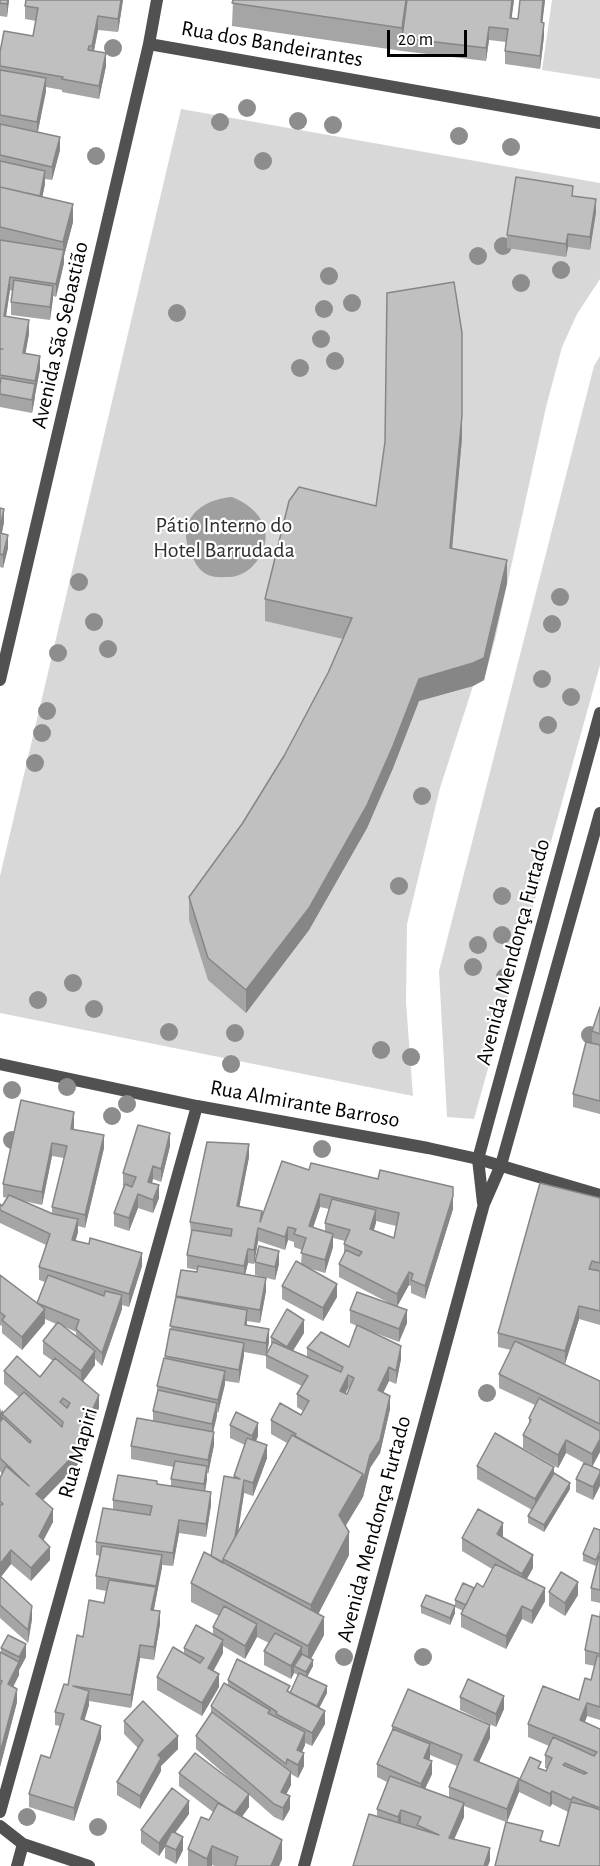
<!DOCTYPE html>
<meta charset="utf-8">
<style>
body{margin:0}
#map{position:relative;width:600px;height:1866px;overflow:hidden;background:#fff;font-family:"Alegreya Sans",sans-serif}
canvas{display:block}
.scale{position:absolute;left:387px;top:30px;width:80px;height:27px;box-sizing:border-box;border:3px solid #000;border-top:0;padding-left:8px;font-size:18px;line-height:21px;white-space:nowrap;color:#000;-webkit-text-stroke:4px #fff;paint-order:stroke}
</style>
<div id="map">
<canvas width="600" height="1866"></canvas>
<div class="scale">20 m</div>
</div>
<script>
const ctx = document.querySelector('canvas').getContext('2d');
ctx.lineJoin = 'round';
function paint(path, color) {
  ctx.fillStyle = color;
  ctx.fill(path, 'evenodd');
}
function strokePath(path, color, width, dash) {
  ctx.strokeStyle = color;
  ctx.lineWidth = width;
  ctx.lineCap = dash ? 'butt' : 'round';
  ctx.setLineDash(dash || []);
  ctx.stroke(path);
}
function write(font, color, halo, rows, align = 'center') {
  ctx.font = font + ' "Alegreya Sans",sans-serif';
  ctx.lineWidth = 4.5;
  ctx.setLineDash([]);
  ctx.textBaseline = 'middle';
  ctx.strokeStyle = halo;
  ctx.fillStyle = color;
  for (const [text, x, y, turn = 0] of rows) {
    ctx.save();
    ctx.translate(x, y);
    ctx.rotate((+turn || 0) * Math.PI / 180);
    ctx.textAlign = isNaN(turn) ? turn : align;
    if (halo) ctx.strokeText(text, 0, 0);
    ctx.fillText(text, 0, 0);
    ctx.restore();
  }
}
paint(new Path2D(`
 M552 0H600V79L542 70Z
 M181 109 600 183V279L577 314 562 347 546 407 495 640 484 680 473 686 440 788 407 924 406 1002 413 1096 0 1013V876Z
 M600 356V665L474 1119 447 1117 439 971 594 366Z`), '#d8d8d8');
paint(new Path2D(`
 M232 497C260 508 277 533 257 561 250 570 242 576 230 577 223 577 215 578 208 575 201 572 196 565 193 558 174 524 197 500 232 497Z`), '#9f9f9f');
strokePath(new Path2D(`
 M149 44 600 123
 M0 680 149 44 157 0
 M0 1064 197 1106 428 1148 478 1159 600 1195
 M0 1812 197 1106
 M0 1826 23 1844 89 1866
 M17 1866 23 1844`), '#515151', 12);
strokePath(new Path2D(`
 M483 1203 478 1159 600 713
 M304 1866 484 1204 501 1165 600 813`), '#515151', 12);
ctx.fillStyle = '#8d8d8d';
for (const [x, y] of [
 [113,48],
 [247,108],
 [298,121],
 [220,122],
 [333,125],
 [459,136],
 [511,147],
 [96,156],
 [263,161],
 [503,246],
 [478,256],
 [561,270],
 [329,276],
 [521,283],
 [352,303],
 [324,309],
 [177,313],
 [321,339],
 [335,361],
 [300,368],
 [79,582],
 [560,597],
 [94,622],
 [552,624],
 [108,649],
 [58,653],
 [542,679],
 [571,697],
 [47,711],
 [548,725],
 [42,733],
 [35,763],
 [422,796],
 [399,886],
 [502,896],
 [502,935],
 [478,945],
 [473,967],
 [505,977],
 [73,983],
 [38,1000],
 [94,1009],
 [169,1032],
 [235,1033],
 [590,1035],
 [381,1050],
 [411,1057],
 [231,1064],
 [67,1087],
 [12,1090],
 [127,1104],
 [112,1116],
 [12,1140],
 [322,1149],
 [487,1393],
 [344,1657],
 [423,1657],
 [27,1817],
 [98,1827]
]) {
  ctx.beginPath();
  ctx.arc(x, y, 9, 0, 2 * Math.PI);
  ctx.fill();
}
paint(new Path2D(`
 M0 0H9L7 17 0 16Z
 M123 0 118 32 98 30 94 51 106 66 99 99 62 92V90L46 87 38 132 60 150 52 180 45 179V184L42 197 73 222 64 256V263L56 297 53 296 50 320 11 315V302L12 291 10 290 6 316 29 334 25 354 40 369 32 413 0 407V52L33 36 36 21 25 19V6Z
 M233 0H514L511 18 518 19 520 0H545L542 22 544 36 540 69 505 64V51L506 42 489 40 486 61 402 51 232 26Z
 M573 196 596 212 590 250 568 247 566 257 507 248V235Z
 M462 438 452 549 507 583 484 680 473 686 419 701 393 768 367 828 309 930 246 1013 208 980 189 920V897L242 824 284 756 328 673 343 639 265 621V599L376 506Z
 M0 508 4 522 2 533 8 548 3 568 0 567Z
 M600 1007V1114L573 1107V1094L592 1043V1031Z
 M74 1125V1129L104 1148 85 1228 78 1226V1232L75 1241 142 1266 129 1307 122 1305V1309L102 1366 95 1359V1365L83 1381 99 1408 82 1446 83 1459 43 1500 53 1522 43 1540 50 1560 31 1581 11 1564 1 1577 32 1619 28 1643 0 1618V1478L2 1474 0 1471V1408L3 1414 19 1397 4 1384V1371L40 1377 53 1361 43 1354V1341L56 1324 45 1319V1323L22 1350 2 1333V1326L0 1325V1275L37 1303 45 1282 39 1280V1267L46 1245 0 1223V1204L2 1206 8 1198 3 1197V1184ZM52 1156 64 1158 52 1207V1214L23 1201 42 1205ZM65 1327 76 1332V1336Z
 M170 1146 161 1182 153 1179 152 1183 159 1198 153 1213 138 1208 129 1231 114 1226V1213L124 1187H123V1173Z
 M249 1157 239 1207 262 1218 309 1170 453 1209 425 1299 411 1293V1286L409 1285 397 1306 407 1323 399 1342 370 1331 401 1359 396 1384 389 1381 383 1393 390 1409 380 1453 370 1468 363 1497 345 1526 349 1555 318 1614 324 1635 311 1659 313 1666 307 1677 327 1693 319 1708 325 1724 312 1746 305 1743V1745L302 1752 304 1766 298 1778 291 1774V1785L286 1794 290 1809 283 1821 274 1817 249 1795V1807L242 1817 282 1859 279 1866H215L212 1865V1866H188V1849L209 1820 213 1812 179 1786V1773L237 1785 196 1749V1736L211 1713V1706L228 1685V1680L290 1692 298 1675 294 1673 291 1679 264 1665V1651L269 1643 257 1637 245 1659 223 1646V1653L213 1671 219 1687 202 1716 157 1690V1677L184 1654V1648L213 1634V1627L219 1616 191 1602V1583L211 1556 234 1476 245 1445 230 1438V1425L258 1436 256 1441 267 1458 253 1496 244 1493 238 1532 287 1443 271 1434V1420L301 1415 303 1411 297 1407V1394L302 1386 266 1368V1356L244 1352 239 1383 225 1381V1384L218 1413 217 1412 213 1431 214 1445 208 1474 207 1473 205 1491 211 1505 206 1537 179 1533 173 1566 162 1565 154 1610 160 1624 154 1660 140 1658 131 1708 89 1701V1705L84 1720 101 1739 74 1821 29 1807V1794L50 1758 60 1726 55 1725V1712L68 1685 83 1637 104 1603 106 1591 96 1589V1576L100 1556 96 1555V1542L113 1510V1500L157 1484 171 1486V1479L174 1467 131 1459V1446L153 1421V1411L157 1395V1386L165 1359 181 1270 197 1272V1270L187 1268V1255L191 1235 190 1222ZM320 1207 329 1209 325 1223V1232L313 1228ZM376 1221 396 1226 394 1238 373 1231ZM333 1238 345 1241 344 1244V1255L339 1264V1277L389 1303 350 1310V1323L357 1326 349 1347 307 1348V1357L293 1351 304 1333 271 1337V1345L267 1354 269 1342 247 1325V1321L260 1323 266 1291 245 1274 248 1263 254 1264 258 1241 285 1250 288 1240 294 1242V1247L302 1250 301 1264 282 1286V1299L323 1321 337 1297 308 1268 325 1273 333 1247ZM348 1388 350 1389 347 1394H345Z
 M600 1198V1325L579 1319 565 1364 561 1363 600 1381V1452L592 1467 600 1470 593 1500 576 1492V1479L584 1463 566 1453 558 1468 523 1448V1435L529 1426V1418L535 1405 499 1388V1374L511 1350 498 1347V1333Z
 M255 1262 279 1264 275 1280 255 1275Z
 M477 1466 554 1473 570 1489 544 1532 528 1523V1516L532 1510 477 1479Z
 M600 1530V1603L591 1601V1588L596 1566 583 1561V1554Z
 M503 1536V1537L533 1568 527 1579 545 1601 532 1624 522 1619 506 1649 461 1627V1614L463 1611 455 1607V1613L450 1625 421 1613V1606H455V1600L483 1587 492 1569 462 1551V1538Z
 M549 1592 578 1595 565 1616 549 1606Z
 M600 1609V1720L587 1716 585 1722 600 1729V1866H495L506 1822 464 1806V1817L454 1839 490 1861 377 1816V1809L387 1782 377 1777V1764L392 1731V1726L490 1738 479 1762 520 1779 541 1769 546 1771 547 1768H545V1755L549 1746 528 1737V1724L579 1700 591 1680 595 1666 585 1664V1650L599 1617ZM430 1755 457 1766 449 1787V1798L425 1789 432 1774 429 1760ZM519 1792 550 1807 552 1804 568 1812 559 1846 543 1841 507 1822Z
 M1 1648 26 1657 19 1670V1675L13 1687 17 1702 0 1767V1652L1 1653Z
 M460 1697 504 1709 496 1727 460 1710Z
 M124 1721 178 1749 161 1766V1771L140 1809 117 1795V1782L138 1748 124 1734Z
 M189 1814 175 1833 183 1850 176 1864 165 1858V1847L159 1856 141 1843V1830Z`), '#a5a5a5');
paint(new Path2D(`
 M8 0H9L7 17V4Z
 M121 0H123L118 32V19Z
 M406 0H409L402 38V28Z
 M512 0H514L510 31V18Z
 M543 0H545L541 35V22Z
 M98 16V30L92 59V46Z
 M544 23V36L540 69V56Z
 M489 27V40L486 61V48Z
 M106 53V66L99 99V86Z
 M46 78V92L37 135V122Z
 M60 137V150L52 180V167Z
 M45 171V184L39 214V201Z
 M596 199V212L590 250V237Z
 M73 204V222L64 256V263L56 297V284L63 254V242Z
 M568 234V247L566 257V244Z
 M10 277V290L4 329V316Z
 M53 286V299L50 320V307Z
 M29 320V334L23 367V353Z
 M40 356V369L35 394V381Z
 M35 384V397L32 413V400Z
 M462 415V438L450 571V548Z
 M4 509V522L0 541V528Z
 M8 535V548L3 568V555Z
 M507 560V583L484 680 473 686 419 701 393 768 367 828 309 930 246 1013V990L419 679Z
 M74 1112V1125L71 1142V1129Z
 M170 1133V1146L161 1182V1169Z
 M104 1135V1148L85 1228V1215Z
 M52 1143V1156L42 1205V1192Z
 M249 1144V1157L237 1219V1206Z
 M153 1166V1179L148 1195V1182Z
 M159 1185V1198L153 1213V1200Z
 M138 1194V1208L129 1231V1218Z
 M320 1194V1207L309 1239V1226Z
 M453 1196V1209L425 1299V1286Z
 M376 1210V1223L370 1243V1229Z
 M78 1219V1232L72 1253V1240Z
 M288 1227V1240L285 1250V1237Z
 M258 1228V1241L254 1264V1250Z
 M333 1234V1247L325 1273V1260Z
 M248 1249V1263L244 1279V1266Z
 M279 1251V1264L275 1280V1267Z
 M142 1253V1266L129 1307V1294Z
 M409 1272V1285L397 1307V1294Z
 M266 1278V1291L260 1323V1310Z
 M337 1284V1297L323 1321V1308Z
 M122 1295V1309L102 1366V1353Z
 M579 1306V1319L565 1364V1351Z
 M45 1309V1323L22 1350V1337Z
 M247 1310V1323L245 1338V1325Z
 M407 1310V1323L399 1342V1329Z
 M304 1320V1333L287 1360V1347Z
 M269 1329V1342L266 1356V1343Z
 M244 1343V1356L239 1383V1370Z
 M401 1346V1359L396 1384V1371Z
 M95 1351V1365L81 1384V1371Z
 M389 1367V1381L378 1403V1390Z
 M225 1371V1384L218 1413V1400Z
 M348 1375V1388L340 1404V1391Z
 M99 1395V1408L82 1447 83 1446V1459L36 1507V1494L78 1442Z
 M390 1396V1409L380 1453 370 1468 363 1497V1483L370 1455Z
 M217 1403V1416L212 1437V1424Z
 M3 1410 2 1424 0 1426V1413Z
 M258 1423V1436L252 1449V1436Z
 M214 1432V1445L208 1474V1460Z
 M600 1439V1452L592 1467V1454Z
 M566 1440V1453L558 1468V1455Z
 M267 1445V1458L253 1496V1483Z
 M207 1466V1480L204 1497V1484Z
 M554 1467V1480L535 1512V1499Z
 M600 1473V1486L593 1500V1487Z
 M363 1474V1497L339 1537V1515Z
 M244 1480V1493L233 1564V1551Z
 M570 1483V1489L544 1532V1525Z
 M211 1492V1505L206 1537V1524Z
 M53 1509V1522L39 1549V1536Z
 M179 1520V1533L173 1566V1553Z
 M503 1523V1536L497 1547V1534Z
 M349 1532V1555L311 1628V1605Z
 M50 1547V1560L31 1581V1568Z
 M11 1550V1564L0 1578V1564Z
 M162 1555V1568L151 1623V1610Z
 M533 1555V1568L522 1587V1574Z
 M578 1582V1595L565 1616V1603Z
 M545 1588V1601L532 1624V1611Z
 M32 1606V1619L28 1643V1630Z
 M455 1606V1613L450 1625V1618Z
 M522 1606V1619L506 1649V1636Z
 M160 1611V1624L154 1660V1647Z
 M324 1617V1635L308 1664V1646Z
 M257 1624V1637L245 1659V1646Z
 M223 1640V1653L208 1681V1668Z
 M26 1644V1657L19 1670V1657Z
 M140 1645V1658L131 1708V1695Z
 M302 1647V1661L294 1666V1673L291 1679V1666Z
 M313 1660V1666L306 1679V1672Z
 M19 1662V1675L8 1697V1684Z
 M219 1674V1687L202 1716V1703Z
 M327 1686V1693L314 1718V1711Z
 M17 1689V1702L0 1767V1753Z
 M89 1691V1705L81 1732V1719Z
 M504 1696V1709L496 1727V1714Z
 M587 1703V1716L580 1733V1720Z
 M325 1711V1724L312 1746V1733Z
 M490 1725V1738L474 1773V1760Z
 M101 1726V1739L74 1821V1808Z
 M305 1732V1745L297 1763V1750Z
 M178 1736V1749L161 1766V1771L140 1809V1796L158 1755Z
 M430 1744V1758L424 1771V1758Z
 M304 1753V1766L298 1778V1765Z
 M432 1761V1774L421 1797V1784Z
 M291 1772V1785L281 1805V1792Z
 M519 1779V1792L507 1822V1809Z
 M552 1791V1804L550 1807V1794Z
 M249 1794V1807L233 1828V1814Z
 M290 1796V1809L283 1821V1808Z
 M189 1801V1814L166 1845H165V1847L159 1856V1843Z
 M464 1803V1817L449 1851V1838Z
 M401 1810V1823L398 1830V1817Z
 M183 1837V1850L176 1864V1850Z
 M282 1840V1859L279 1866H271Z
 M212 1846V1866H207V1859Z
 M490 1848V1861L488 1866H484Z`), '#868686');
const building = new Path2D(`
 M0 0H8L7 4 0 3Z
 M26 0H121L118 19 98 16 92 46H89L88 50 106 53 99 86 62 79 63 77 0 66V52L4 31 33 36 38 8 25 6Z
 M233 0H406L402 28 232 3Z
 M407 0H512L510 18 518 19 520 0H543L541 22 544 23 540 56 505 51 508 29 489 27 486 48 402 38Z
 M0 70 46 78 37 122 0 115Z
 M0 124 60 137 52 167 0 155Z
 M0 161 45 171 40 196 0 187Z
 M516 177 573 186 572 196 596 199 590 237 568 234 566 244 507 235Z
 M0 187 73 204 63 242 0 227Z
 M0 240 64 250 56 284 10 277 4 316 29 320 23 353 40 356 35 381 0 375V349H3H0Z
 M14 280 53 286 50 307 11 302Z
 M454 282 462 333V415L450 548 507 560 484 658 473 663 419 679 393 746 367 805 309 908 246 990 208 958 189 897 242 824 284 756 328 673 352 618 265 599 289 501 299 487 376 506 385 442 387 293Z
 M1 378 35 384 32 400 0 394V385Z
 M0 508 4 509 0 528Z
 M0 533 8 535 3 555 0 554Z
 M600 1007V1034L592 1031Z
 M586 1042 600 1045V1101L573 1094Z
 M21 1100 74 1112 71 1129 104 1135 85 1215 52 1207 67 1146 52 1143 42 1192 3 1184Z
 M138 1125 170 1133 161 1169 153 1166 148 1182 159 1185 153 1200 138 1194 129 1218 114 1213 125 1184 132 1187 136 1177 123 1173Z
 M207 1142 249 1144 237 1206 262 1211 260 1222 282 1161 309 1170 311 1163 378 1179 380 1170 453 1187V1196L425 1286 411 1280 413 1274 409 1272 397 1294 339 1264 346 1250 359 1256 362 1252 344 1244 350 1230 325 1223 332 1199 376 1210 370 1229 394 1238 399 1213 320 1194 309 1226 333 1234 325 1260 301 1253 306 1238 294 1234 296 1229 288 1227 285 1237 258 1228 254 1250 248 1249 244 1266 187 1255 192 1230 231 1236 232 1229 190 1222Z
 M540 1183 600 1198V1263L592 1261 589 1269 600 1271V1311L579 1306 565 1351 498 1333Z
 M9 1195 53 1214 78 1219 72 1240 89 1244 90 1238 142 1253 129 1294 39 1267 50 1234 0 1210V1204L2 1206Z
 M259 1246 279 1251 275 1267 255 1262Z
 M296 1261 337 1284 323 1308 282 1286Z
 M198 1266 266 1278 260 1310 176 1296 181 1270 197 1272Z
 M0 1275 45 1309 22 1337 2 1320 5 1316 0 1312Z
 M48 1275 104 1296 105 1291 122 1295 102 1353 76 1329 79 1320 37 1303Z
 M357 1292 407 1310 399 1329 350 1310Z
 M176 1297 247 1310 245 1325 269 1329 266 1343 170 1326Z
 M287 1309 304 1320 287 1347 271 1337Z
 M58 1322 95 1351 81 1371 43 1341Z
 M357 1325 401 1346 396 1371 389 1367 378 1390 390 1396 380 1440 370 1455 363 1483V1474L295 1436 296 1434 271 1420 280 1403 301 1415 309 1401 297 1394 308 1376 266 1355 273 1342 341 1372 343 1367 307 1348 321 1332 349 1347ZM348 1375 354 1378 347 1394 340 1391Z
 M170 1329 244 1343 239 1370 165 1356Z
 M515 1341 600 1381V1424L499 1374Z
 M17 1356 40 1377 55 1358 99 1395 78 1442 83 1446 36 1494 53 1509 39 1536 50 1547 31 1568 11 1550 0 1564V1506L3 1504 0 1501V1478L6 1466 29 1486 0 1458V1422L3 1418 30 1443 31 1441 2 1414 24 1392 62 1427 63 1422 4 1371ZM63 1398 70 1403 67 1408 60 1402Z
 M164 1358 225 1371 218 1400 157 1386Z
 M158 1390 217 1403 212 1424 153 1411Z
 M539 1398 600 1431V1439L592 1454 566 1440 558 1455 523 1435 531 1420 529 1418Z
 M236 1412 258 1423 252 1436 230 1425Z
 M137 1418 214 1432 208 1460 131 1446Z
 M495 1433 554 1467 535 1499 477 1466Z
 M292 1435 363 1474 339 1515 349 1532 311 1605 223 1559Z
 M247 1438 267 1445 253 1483 244 1480 235 1537 223 1559V1563L211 1556 224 1476 240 1479 234 1476Z
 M175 1461 207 1466 204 1484 171 1479Z
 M584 1463 600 1470V1473L593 1487 576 1479Z
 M554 1473 570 1483 544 1525 528 1516Z
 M118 1475 157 1481V1484L211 1492 206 1524 179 1520 173 1553 96 1542 103 1508 150 1515 152 1506 113 1500Z
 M478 1509 503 1523 497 1534 533 1555 522 1574 462 1538Z
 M594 1528 600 1530V1551L596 1560 583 1554Z
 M102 1546 162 1555 156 1586 96 1576Z
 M204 1552 324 1617 308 1646 191 1583Z
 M599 1556H600V1590L591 1588Z
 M495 1564 545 1588 532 1611 522 1606 506 1636 461 1614 477 1583 483 1587Z
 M561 1572 578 1582 565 1603 549 1592Z
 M0 1576 32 1606 28 1630 0 1605Z
 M109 1580 156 1587 151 1610 160 1611 154 1647 140 1645 131 1695 73 1686 89 1691 81 1719 101 1726 74 1808 29 1794 41 1755 50 1758 64 1714 55 1712 64 1684 68 1685 77 1635 83 1637 89 1600 104 1603Z
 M463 1583 474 1588 466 1605 455 1600Z
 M426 1595 455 1606 450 1618 421 1606Z
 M224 1606 257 1624 245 1646 213 1627Z
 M592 1615 600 1617V1654L585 1650Z
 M196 1625 223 1640 208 1668 219 1674 202 1703 157 1677 173 1647 200 1663 204 1658 184 1648Z
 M275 1633 302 1647 291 1666 264 1651Z
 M8 1635 26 1644 19 1657 1 1648Z
 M0 1652 19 1662 8 1684 17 1689 0 1753V1686L2 1681 0 1680Z
 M302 1654 313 1660 306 1672 294 1666Z
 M597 1656H600V1707L587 1703 580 1720 600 1729V1808L573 1797 571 1800 552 1791 550 1794 519 1779 507 1809 449 1787 462 1755 392 1726 408 1689 490 1725 474 1760 520 1779 530 1757 541 1762 538 1768 546 1771 552 1758 545 1755 553 1737 594 1756 597 1752 528 1724 543 1686 579 1700 585 1678 591 1680ZM565 1763 587 1773 584 1774 563 1765Z
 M237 1659 290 1686 287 1691 325 1711 312 1733 276 1714 277 1712 228 1680Z
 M299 1673 327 1686 317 1706 290 1693Z
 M468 1679 504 1696 496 1714 460 1697Z
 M224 1683 270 1710 268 1713 305 1732 297 1750 304 1753 298 1765 287 1759 286 1764 211 1706Z
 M143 1701 178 1736 158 1755 161 1758 140 1796 117 1782 143 1740 124 1721Z
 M212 1712 291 1772 281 1792 290 1796 283 1808 274 1804 196 1736Z
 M393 1729 430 1744 424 1758 432 1761 421 1784 377 1764Z
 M195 1753 249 1794 235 1813 219 1803 179 1773Z
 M390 1776 464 1803 449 1838 490 1848 484 1866H353L369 1814 439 1835 417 1825 421 1817 401 1810 398 1817 377 1809Z
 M172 1788 189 1801 159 1843 141 1830Z
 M571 1802 592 1807 600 1810V1866H495L506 1822 543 1831 540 1841 559 1846Z
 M218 1803 282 1840 271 1866H235L238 1857 212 1846 207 1859 188 1849 201 1817 209 1820Z
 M172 1831 183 1837 176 1850 165 1845Z`);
paint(building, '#c0c0c0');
strokePath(building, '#868686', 1.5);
write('22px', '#000', '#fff', [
 ["Rua dos Bandeirantes",272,44,10],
 ["Avenida São Sebastião",60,335,-77],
 ["Avenida Mendonça Furtado",513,952,-75],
 ["Rua Almirante Barroso",305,1104,10],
 ["Rua Mapiri",78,1453,-74],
 ["Avenida Mendonça Furtado",374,1529,-75]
]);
write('22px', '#2f2f2f', '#fff', [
 ["Pátio Interno do",224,525],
 ["Hotel Barrudada",224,550]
]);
</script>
